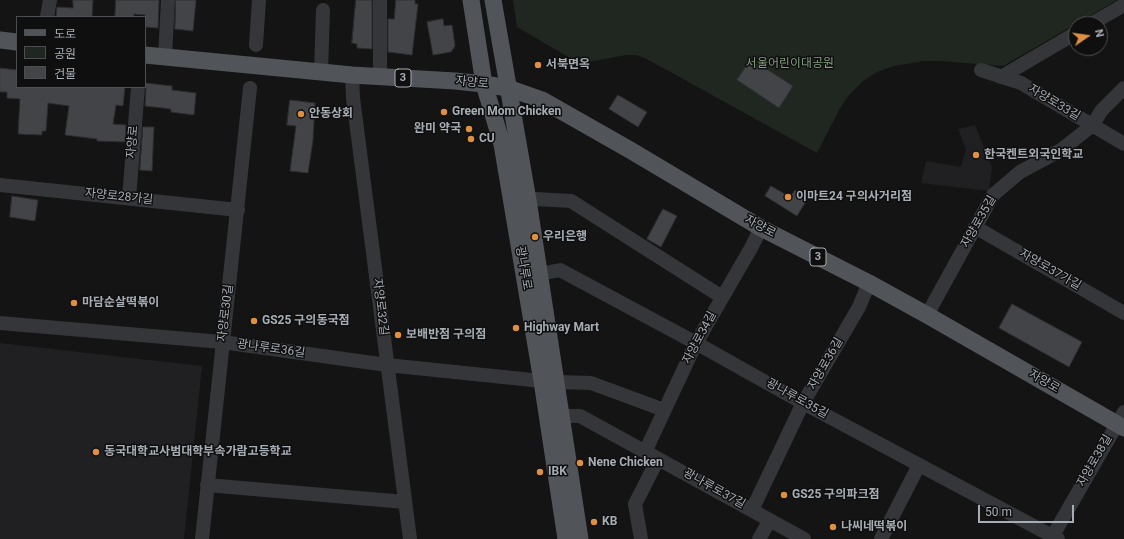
<!DOCTYPE html>
<meta charset="utf-8">
<style>
body{margin:0}
#map{position:relative;width:1124px;height:539px;overflow:hidden;background:#141415;font-family:Roboto,"Noto Sans KR",sans-serif}
canvas{display:block}
.legend{position:absolute;left:16px;top:16px;width:130px;height:72px;box-sizing:border-box;background:#0f0f10;border:1px solid #4c4e52;margin:0;padding:5px 7px;list-style:none;font-size:12px;color:#a7adb4}
.legend li{display:flex;align-items:center;gap:8px;height:20px}
.legend b{width:20px;border:1px solid #4c4e52}
.north{position:absolute;left:1068px;top:16px;width:40px;height:40px;box-sizing:border-box;background:#0f0f10;border:1px solid #4c4e52;border-radius:50%;rotate:77deg;font-size:11px;font-weight:700;line-height:16px;text-align:center;color:#a7adb4}
.north::after{content:'';display:block;margin:auto;width:14px;height:18px;background:#de9042;clip-path:polygon(50% 0,100% 100%,50% 72%,0 100%)}
.scale{position:absolute;left:978px;top:505px;width:96px;height:18px;box-sizing:border-box;border:2px solid #a7adb4;border-top:0;padding-left:5px;font-size:12px;line-height:14px;white-space:nowrap;color:#a7adb4;-webkit-text-stroke:3px #0f0f10;paint-order:stroke}
</style>
<div id="map">
<canvas width="1124" height="539"></canvas>
<ul class="legend">
<li><b style="height:5px;background:#515458"></b>도로</li>
<li><b style="height:11px;background:#202720"></b>공원</li>
<li><b style="height:11px;background:#434448"></b>건물</li>
</ul>
<div class="north">N</div>
<div class="scale">50 m</div>
</div>
<script>
const ctx = document.querySelector('canvas').getContext('2d');
ctx.lineJoin = 'round';
function paint(path, color) {
  ctx.fillStyle = color;
  ctx.fill(path, 'evenodd');
}
function strokePath(path, color, width, dash) {
  ctx.strokeStyle = color;
  ctx.lineWidth = width;
  ctx.lineCap = dash ? 'butt' : 'round';
  ctx.setLineDash(dash || []);
  ctx.stroke(path);
}
function write(font, color, halo, rows, align = 'center') {
  ctx.font = font + ' Roboto,"Noto Sans KR",sans-serif';
  ctx.lineWidth = 3;
  ctx.setLineDash([]);
  ctx.textBaseline = 'middle';
  ctx.strokeStyle = halo;
  ctx.fillStyle = color;
  for (const [text, x, y, turn = 0] of rows) {
    ctx.save();
    ctx.translate(x, y);
    ctx.rotate((+turn || 0) * Math.PI / 180);
    ctx.textAlign = isNaN(turn) ? turn : align;
    if (halo) ctx.strokeText(text, 0, 0);
    ctx.fillText(text, 0, 0);
    ctx.restore();
  }
}
paint(new Path2D(`
 M975 125 992 167 989 191 921 183 926 161 961 167 966 149 958 129Z
 M0 343 202 366 184 539H0Z`), '#202022');
paint(new Path2D(`
 M513 0H1117L1003 66 940 61H924L894 66 877 72 863 81 850 94 840 108 817 153 645 58 636 55H626L589 62H577L517 27Z`), '#202720');
const building = new Path2D(`
 M73 0H93L92 17H56L57 7 73 8Z
 M116 0H159L158 28 145 27V15L134 14V17H115Z
 M176 0H196L193 31 175 29Z
 M356 0H372V49L357 48V44L352 43Z
 M396 0H415V4H418L412 55 388 52V19H394Z
 M443 19 444 26 452 25 455 46 451 52 433 55 427 22Z
 M751 59 793 86 779 108 737 80Z
 M0 68 17 70V87H125L123 106 116 105 113 124 126 125 125 142 97 141V139L65 135 69 106 48 103 46 131H42V135L18 134 20 99 7 98V92H0Z
 M145 83 172 86V90L196 93 194 115 171 112V109L145 106 146 88Z
 M618 95 647 112 638 127 609 109Z
 M290 100 315 103 313 140 308 173 290 171 296 126 287 125Z
 M143 127H154L152 171 140 170Z
 M771 186 790 197 795 190 808 198 797 216 765 196Z
 M12 196 38 200 35 221 10 217Z
 M663 209 677 216 661 247 647 239Z
 M1012 304 1082 342 1069 367 999 328Z`);
paint(building, '#434448');
strokePath(building, '#2e2e31', 1);
strokePath(new Path2D(`
 M47 17 50 0
 M1091 24 1124 5
 M256 45 259 0
 M165 57 168 0
 M981 70 1021 83 1124 144
 M321 72 323 10
 M352 75 353 98 410 539
 M380 77V0
 M1001 77 1076 33
 M0 185 238 210
 M129 198 138 87
 M528 200 535 199 571 201 722 297
 M975 227 1124 313
 M540 274 560 270 696 343 803 403 1058 539
 M927 315 993 195 1020 172 1061 150 1089 128 1093 125 1101 111 1124 88
 M0 323 222 342 387 365 542 381
 M557 382 591 383 664 410
 M562 416H580L804 539
 M645 452 696 343 751 248 761 228
 M207 485 405 502
 M752 510 803 403 859 307 869 283
 M202 539 250 88
 M641 539 635 504 658 459
 M759 539 770 520
 M881 539 919 465
 M1051 539 1124 412`), '#353639', 14);
strokePath(new Path2D(`
 M471 0 484 84 502 144 542 381 566 539
 M493 0 528 200 580 539
 M0 40 17 42
 M145 55 352 75 455 81 484 84 508 88 542 100 630 150 761 228 869 283 927 315 1124 428`), '#515458', 17);
for (const [x, y, r, color] of [
 [538,65,4,"#de9042"],
 [444,112,4,"#de9042"],
 [301,114,4,"#de9042"],
 [469,129,4,"#de9042"],
 [471,139,4,"#de9042"],
 [976,155,4,"#de9042"],
 [788,197,4,"#de9042"],
 [535,237,4,"#de9042"],
 [74,303,4,"#de9042"],
 [254,321,4,"#de9042"],
 [516,328,4,"#de9042"],
 [398,335,4,"#de9042"],
 [96,452,4,"#de9042"],
 [580,463,4,"#de9042"],
 [540,472,4,"#de9042"],
 [784,495,4,"#de9042"],
 [594,522,4,"#de9042"],
 [833,527,4,"#de9042"]
]) {
  const dot = new Path2D();
  dot.arc(x, y, r, 0, 2 * Math.PI);
  ctx.fillStyle = color;
  ctx.fill(dot);
  strokePath(dot, '#0f0f10', 1.5);
}
for (const [x, y, w] of [
 [403,78,16],
 [818,257,16]
]) {
  const box = new Path2D();
  box.roundRect(x - w / 2, y - 9, w, 18, 3);
  ctx.fillStyle = '#0f0f10';
  ctx.fill(box);
  strokePath(box, '#a7adb4', 1);
}
write('bold 11px', '#a7adb4', null, [
 ["3",403,78],
 ["3",818,257]
]);
write('12px', '#839d7f', '#0f0f10', [
 ["서울어린이대공원",790,64]
]);
write('bold 12px', '#a7adb4', '#0f0f10', [
 ["서북면옥",546,65],
 ["Green Mom Chicken",452,112],
 ["안동상회",309,114],
 ["완미 약국",461,129,"right"],
 ["CU",479,139],
 ["한국켄트외국인학교",984,155],
 ["이마트24 구의사거리점",796,197],
 ["우리은행",543,237],
 ["마담순살떡볶이",82,303],
 ["GS25 구의동국점",262,321],
 ["Highway Mart",524,328],
 ["보배반점 구의점",406,335],
 ["동국대학교사범대학부속가람고등학교",104,452],
 ["Nene Chicken",588,463],
 ["IBK",548,472],
 ["GS25 구의파크점",792,495],
 ["KB",602,522],
 ["나씨네떡볶이",841,527]
], 'left');
write('12px', '#a7adb4', '#0f0f10', [
 ["자양로",472,83,6],
 ["자양로33길",1054,103,31],
 ["자양로",133,142,-85],
 ["자양로28가길",119,197,6],
 ["자양로35길",979,222,-60],
 ["자양로",760,227,28],
 ["광나루로",523,268,80],
 ["자양로37가길",1050,270,30],
 ["자양로32길",380,307,83],
 ["자양로30길",226,313,-83],
 ["자양로34길",700,338,-62],
 ["광나루로36길",271,349,8],
 ["자양로36길",826,364,-60],
 ["자양로",1044,382,30],
 ["광나루로35길",797,399,29],
 ["자양로38길",1095,461,-60],
 ["광나루로37길",714,489,29]
]);
</script>
